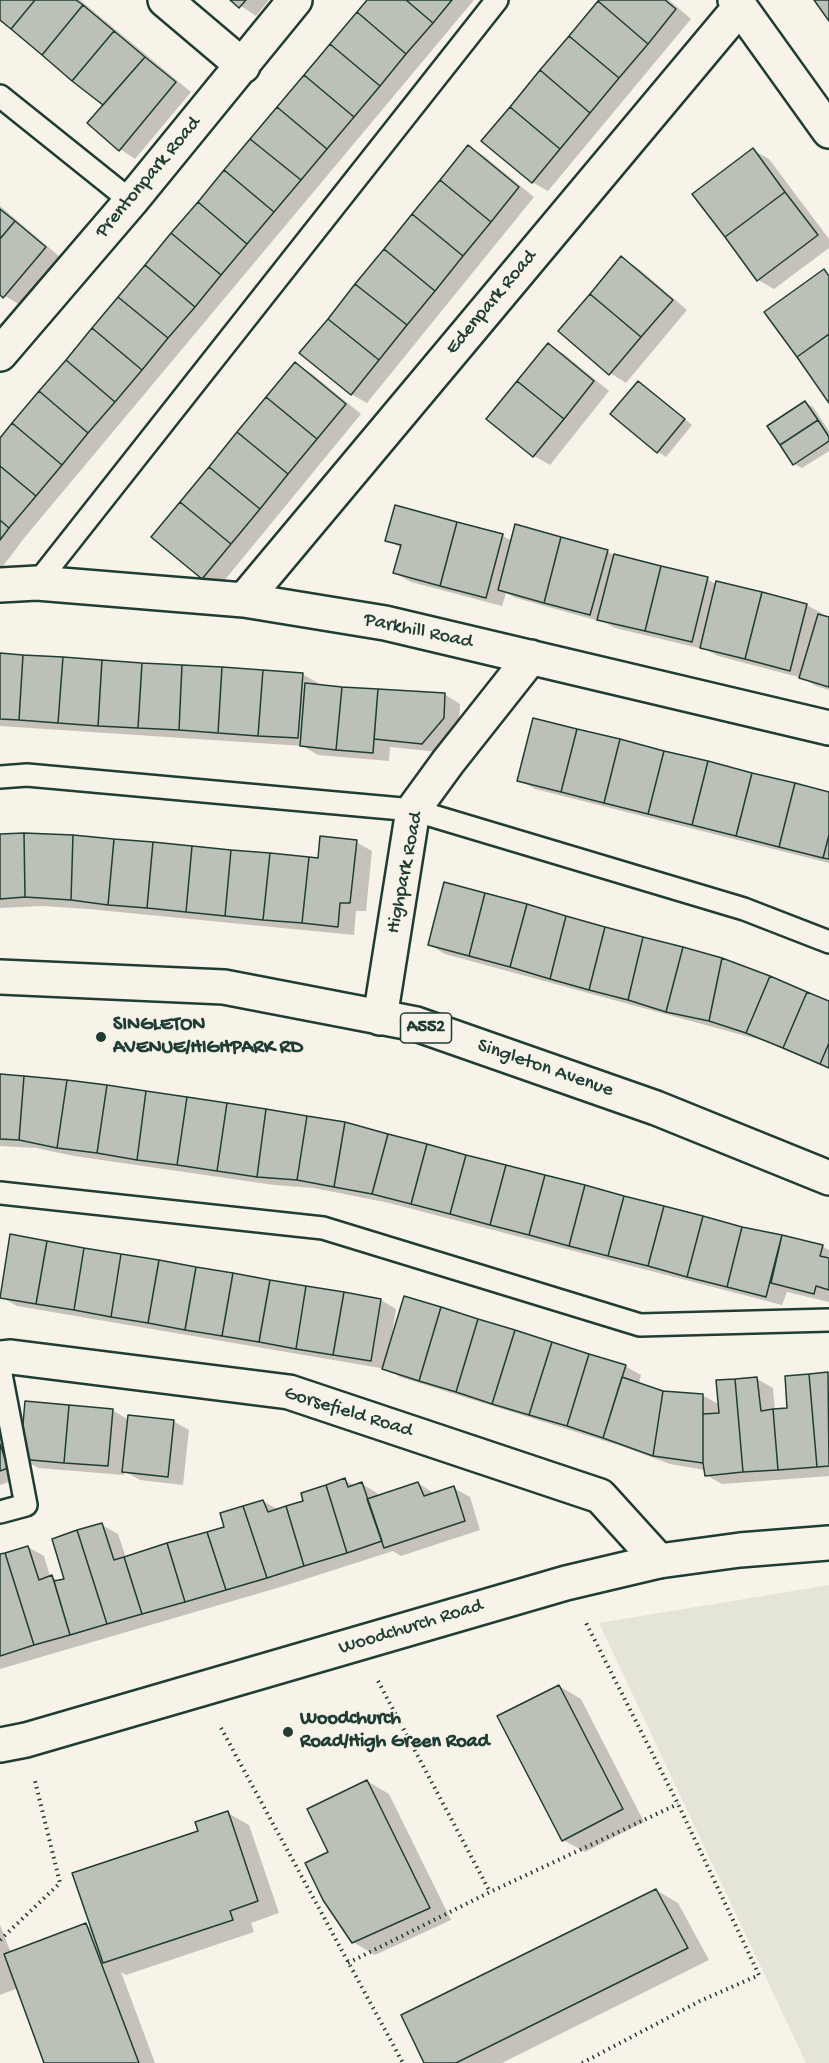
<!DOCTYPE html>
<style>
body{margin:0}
canvas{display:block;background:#f7f3e8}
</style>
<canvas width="829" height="2063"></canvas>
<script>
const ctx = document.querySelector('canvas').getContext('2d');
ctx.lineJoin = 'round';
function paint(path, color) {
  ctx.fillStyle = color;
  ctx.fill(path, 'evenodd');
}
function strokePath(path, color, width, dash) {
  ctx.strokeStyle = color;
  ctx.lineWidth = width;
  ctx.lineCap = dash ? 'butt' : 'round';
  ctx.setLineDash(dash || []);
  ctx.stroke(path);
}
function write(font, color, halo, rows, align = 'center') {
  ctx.font = font + ' "Gochi Hand",sans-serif';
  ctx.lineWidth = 4.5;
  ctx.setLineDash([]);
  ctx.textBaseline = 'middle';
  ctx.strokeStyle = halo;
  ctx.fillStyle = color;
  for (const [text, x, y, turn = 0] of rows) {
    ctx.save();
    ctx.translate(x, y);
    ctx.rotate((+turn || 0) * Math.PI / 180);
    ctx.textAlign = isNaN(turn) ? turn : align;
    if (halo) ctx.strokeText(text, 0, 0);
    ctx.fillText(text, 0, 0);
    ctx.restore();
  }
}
paint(new Path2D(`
 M829 1585V2063H806L599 1623Z`), '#e5e4d9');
paint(new Path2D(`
 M0 0H80L191 92 135 159 120 149 105 105 0 18Z
 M232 0H269L256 16Z
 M368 0H474L25 537 0 570V441Z
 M601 0H669L691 19 548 191 532 182Z
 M469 147 484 156 534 197 367 403 351 394Z
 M753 150 769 159 829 239V248L774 289 758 280Z
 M0 206 60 257 20 305 0 293Z
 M622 258 638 268 687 310 626 383 610 373Z
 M548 345 564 354 609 391 550 465 534 456Z
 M296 364 311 373 361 414 219 587 203 578 153 537Z
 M639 382 692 425 666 457 658 452Z
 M805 403 813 407 829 431V451L802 468 794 464Z
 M396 507 503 536 512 541 607 551 616 557 707 579 717 585 807 605 823 614 822 617 829 619V690L816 686 802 678 718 656 707 650 615 628 606 623 516 598 506 593 502 606 411 582 395 573 401 548 387 540Z
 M0 655 302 674 318 683V686L444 694 460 704 459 727 439 752 390 747 389 761 318 755 303 746 0 726Z
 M519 780 829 794V863L535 789Z
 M0 836 320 860 356 842 372 851 366 911H356L354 935 88 909 42 906 0 908Z
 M430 945 829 1002V1069L764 1041 445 954Z
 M0 1076 742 1228 822 1246 829 1250V1302L787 1292 782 1305 389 1203 314 1188 274 1185 74 1156 36 1148 0 1146Z
 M0 1291V1295L381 1300 396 1309 392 1334 625 1366 641 1375 639 1383 662 1393 702 1395 720 1405 757 1379 773 1388 775 1411 789 1410 828 1374 829 1476 722 1484 706 1475 705 1470 670 1464 621 1446 400 1377 386 1369 17 1306 1 1297 0 1298Z
 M112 1410 129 1420 173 1421 189 1430 183 1485 140 1480 124 1471V1475L38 1468 22 1458Z
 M0 1416 23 1477 0 1485Z
 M344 1480 355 1486 362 1484 377 1493 379 1496 418 1483 435 1494 454 1488 470 1497 480 1530 401 1556 393 1551 284 1586 0 1669V1556L28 1547 44 1556 50 1576 59 1581 66 1580 102 1525 118 1534 126 1558 226 1528 263 1501 279 1510 305 1502Z
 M559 1686 581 1699 644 1822 585 1852 563 1840Z
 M367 1781 389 1794 451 1920 375 1955 353 1942 330 1852Z
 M228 1813 249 1825 279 1913 251 1923 254 1932 126 1975 121 1972 155 2063H46L18 1988 0 1995V1925L11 1953 86 1925 92 1929 200 1832Z
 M656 1890 678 1903 709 1960 502 2063H426Z`), '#0003');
const building = new Path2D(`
 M0 0H35L11 29 0 20Z
 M35 0H76L83 5 42 55 11 29Z
 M230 0H246L239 8Z
 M367 0H406L433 23 406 54 357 12Z
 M406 0H452L433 23Z
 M599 0H665L676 9 648 44 598 1Z
 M814 0H829V21Z
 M598 1 648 44 619 78 569 36Z
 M83 5 114 31 72 81 42 55Z
 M357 12 406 54 380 86 330 44Z
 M114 31 145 57 103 105 72 81Z
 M569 36 619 78 590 113 540 70Z
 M330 44 380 86 354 117 304 75Z
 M145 57 176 82 119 151 87 123Z
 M540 70 590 113 560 149 510 107Z
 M304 75 354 117 327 149 277 107Z
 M277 107 327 149 301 180 250 139Z
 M510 107 560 149 532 183 481 141Z
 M250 139 301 180 274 212 224 170Z
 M468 145 519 187 491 222 440 180Z
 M753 148 785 192 725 237 692 194Z
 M224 170 274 212 247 244 198 202Z
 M440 180 491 222 463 256 412 214Z
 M785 192 818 235 757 281 725 237Z
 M198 202 247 244 221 275 171 233Z
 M0 209 15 221 0 239Z
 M412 214 463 256 435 291 384 249Z
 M15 221 46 247 3 298 0 295V239Z
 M171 233 221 275 195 307 145 265Z
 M384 249 435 291 407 325 355 284Z
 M621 256 673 300 641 337 590 294Z
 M145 265 195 307 168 338 118 297Z
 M824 269 829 276V334L797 357 764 312Z
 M355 284 407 325 379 360 328 319Z
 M590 294 641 337 609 375 558 331Z
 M118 297 168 338 142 370 92 328Z
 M328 319 379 360 351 395 299 353Z
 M92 328 142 370 115 402 66 360Z
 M829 334V403L797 357Z
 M548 343 594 381 564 419 517 381Z
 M66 360 115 402 88 433 39 391Z
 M295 362 346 404 317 439 266 397Z
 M517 381 564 419 533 457 486 419Z
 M638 381 685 419 657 453 610 414Z
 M39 391 88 433 62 465 12 423Z
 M266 397 317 439 288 474 237 432Z
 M805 401 818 420 780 445 767 426Z
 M818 420 829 437V441L793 465 780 445Z
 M12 423 62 465 36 496 0 466V438Z
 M237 432 288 474 260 509 209 467Z
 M0 466 36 496 9 528 0 520Z
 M209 467 260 509 231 544 180 502Z
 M180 502 231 544 202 579 151 537Z
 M395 505 457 522 440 586 393 573 401 545 385 541Z
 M0 520 9 528 0 540Z
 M457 522 503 534 486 598 440 586Z
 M515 524 561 537 544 603 498 590Z
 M561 537 608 550 590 615 544 603Z
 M614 554 661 566 645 631 597 620Z
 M661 566 708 577 692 642 645 631Z
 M716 581 762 592 745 659 700 648Z
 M762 592 807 604 790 671 745 659Z
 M818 614 829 617V687L799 678Z
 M0 653 23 655 19 720 0 719Z
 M23 655 63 657 58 723 19 720Z
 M63 657 102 660 98 726 58 723Z
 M102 660 142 663 138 728 98 726Z
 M142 663 182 665 179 730 138 728Z
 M182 665 222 667 218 733 179 730Z
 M222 667 263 670 258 736 218 733Z
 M263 670 303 673 298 738 258 736Z
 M305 683 342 687 336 750 300 746Z
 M342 687 378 689 373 753 336 750Z
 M378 689 445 693 444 718 422 744 374 739Z
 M533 718 577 729 561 792 517 781Z
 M577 729 620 739 604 803 561 792Z
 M620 739 664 751 648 814 604 803Z
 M664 751 708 761 692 825 648 814Z
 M708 761 752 773 736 836 692 825Z
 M752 773 795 783 779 847 736 836Z
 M795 783 829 792V835L823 858 779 847Z
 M24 833 73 835 71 900 25 897Z
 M24 833 25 897 0 899V834Z
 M73 835 114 839 108 905 71 900Z
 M829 835V859L823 858Z
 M320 836 357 840 350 903H340L338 927 302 923 309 857 318 858Z
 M114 839 153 842 147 908 108 905Z
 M153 842 192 846 186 912 147 908Z
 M192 846 231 850 225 916 186 912Z
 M231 850 270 853 263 920 225 916Z
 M270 853 309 857 302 923 263 920Z
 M444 882 485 893 469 956 428 945Z
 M485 893 527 904 510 967 469 956Z
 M527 904 566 916 550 979 510 967Z
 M566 916 605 927 589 990 550 979Z
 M605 927 643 937 628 1000 589 990Z
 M643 937 683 947 666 1012 628 1000Z
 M683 947 722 958 709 1021 666 1012Z
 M722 958 770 976 746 1033 709 1021Z
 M770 976 807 992 783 1048 746 1033Z
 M807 992 829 1001V1043L820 1064 783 1048Z
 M829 1043V1068L820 1064Z
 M0 1074 24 1076 19 1140 0 1139Z
 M24 1076 67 1080 57 1148 19 1140Z
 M67 1080 107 1085 97 1153 57 1148Z
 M107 1085 146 1091 137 1160 97 1153Z
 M146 1091 187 1097 177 1165 137 1160Z
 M187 1097 227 1103 217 1171 177 1165Z
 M227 1103 266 1109 257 1177 217 1171Z
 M266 1109 307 1116 297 1180 257 1177Z
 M307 1116 345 1122 334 1187 297 1180Z
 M345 1122 388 1134 372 1194 334 1187Z
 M388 1134 427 1144 411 1204 372 1194Z
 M427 1144 466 1155 450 1214 411 1204Z
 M466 1155 506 1165 490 1225 450 1214Z
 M506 1165 545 1175 529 1235 490 1225Z
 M545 1175 585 1185 569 1246 529 1235Z
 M585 1185 624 1196 608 1256 569 1246Z
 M624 1196 664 1206 648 1266 608 1256Z
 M664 1206 703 1216 687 1277 648 1266Z
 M703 1216 742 1227 727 1287 687 1277Z
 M742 1227 782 1235 766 1297 727 1287Z
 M10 1234 47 1241 36 1304 0 1298Z
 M782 1235 823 1245 820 1256 829 1258V1290L816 1286 814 1294 771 1283Z
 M47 1241 84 1248 74 1310 36 1304Z
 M84 1248 121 1254 111 1317 74 1310Z
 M121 1254 159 1260 148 1323 111 1317Z
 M159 1260 196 1267 185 1330 148 1323Z
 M196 1267 233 1273 222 1336 185 1330Z
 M233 1273 270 1280 259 1342 222 1336Z
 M270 1280 306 1286 296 1349 259 1342Z
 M306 1286 344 1292 333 1355 296 1349Z
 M344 1292 381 1299 371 1361 333 1355Z
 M404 1296 441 1307 419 1381 382 1369Z
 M441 1307 478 1319 456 1392 419 1381Z
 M478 1319 515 1330 492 1404 456 1392Z
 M515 1330 552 1342 529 1415 492 1404Z
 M552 1342 589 1354 567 1426 529 1415Z
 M589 1354 626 1365 603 1438 567 1426Z
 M828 1372 829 1466 817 1467 809 1374Z
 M809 1374 817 1467 778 1470 773 1409 787 1408 785 1376Z
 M622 1377 663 1391 653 1456 603 1438Z
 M757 1377 761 1411 773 1409 778 1470 743 1472 735 1379Z
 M735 1379 743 1472 705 1476 703 1463V1414L719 1413 716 1380Z
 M663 1391 703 1394V1463L653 1456Z
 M25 1401 69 1405 64 1463 20 1459Z
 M69 1405 113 1409 108 1466 64 1463Z
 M128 1415 174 1420 168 1477 122 1472Z
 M0 1444 8 1468 0 1471Z
 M345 1478 348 1487 362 1482 382 1541 347 1553 326 1485Z
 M418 1482 424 1496 454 1486 465 1521 384 1548 367 1499Z
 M326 1485 347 1553 304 1566 286 1506 303 1501 301 1493Z
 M263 1500 268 1512 286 1506 304 1566 267 1578 243 1506Z
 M243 1506 267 1578 226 1590 207 1532 224 1527 220 1513Z
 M102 1523 114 1560 124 1557 142 1614 107 1624 77 1530Z
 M77 1530 107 1624 70 1635 54 1581 64 1579 52 1539Z
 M207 1532 226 1590 185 1602 167 1543Z
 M167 1543 185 1602 142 1614 124 1557Z
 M28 1546 39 1580 52 1575 70 1635 34 1645 5 1553Z
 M5 1553 34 1645 0 1656V1554Z
 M559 1685 623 1809 562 1841 497 1716Z
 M367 1780 430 1908 352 1943 323 1900 305 1863 328 1852 307 1809Z
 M228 1811 258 1901 230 1911 233 1920 103 1963 72 1873 198 1831 195 1822Z
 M656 1889 688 1948 456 2063H424L401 2015Z
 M86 1923 139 2063H44L4 1954Z`);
paint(building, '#bbc1b6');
strokePath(building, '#1f3d34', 1.5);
const service = new Path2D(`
 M0 96 131 201
 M37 583 497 0
 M0 777 27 775 413 810 744 909 829 942
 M0 1193 323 1228 640 1325 829 1320
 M0 1369 26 1505 0 1512`);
const minor = new Path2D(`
 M165 0 243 66
 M735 0 829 131
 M0 354 131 201 295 0
 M0 585 37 583 244 600 385 623 829 728
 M244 600 740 7
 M380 1018 413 810 448 762 531 657
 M0 1358 11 1357 289 1392 600 1496 659 1561`);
const tertiary = new Path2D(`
 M0 1745 26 1740 566 1583 659 1561 740 1550 829 1543`);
const trunk = new Path2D(`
 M0 977 224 987 416 1024 656 1108 829 1178`);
strokePath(service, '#1f3d34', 26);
strokePath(minor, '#1f3d34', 38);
strokePath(tertiary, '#1f3d34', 38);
strokePath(trunk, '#1f3d34', 38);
strokePath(new Path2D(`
 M378 1681 490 1892
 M221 1728 403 2063
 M0 1940 60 1883 35 1781
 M348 1963 490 1892 678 1804
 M582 2063 700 2001 759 1975 678 1804 585 1621`), '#1f3d34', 4, [1.5, 4.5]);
strokePath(service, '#f7f3e8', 21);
strokePath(minor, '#f7f3e8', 33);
strokePath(tertiary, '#f7f3e8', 33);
strokePath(trunk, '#f7f3e8', 33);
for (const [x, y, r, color] of [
 [101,1037,6,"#1f3d34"],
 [288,1732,6,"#1f3d34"]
]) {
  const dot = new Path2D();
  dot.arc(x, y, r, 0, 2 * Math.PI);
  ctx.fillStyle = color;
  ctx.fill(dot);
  strokePath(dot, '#f7f3e8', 2);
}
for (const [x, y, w] of [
 [426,1028,51]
]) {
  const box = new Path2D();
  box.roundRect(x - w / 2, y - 15, w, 30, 4.5);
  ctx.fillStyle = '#f7f3e8';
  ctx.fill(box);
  strokePath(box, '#1f3d34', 1.5);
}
write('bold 18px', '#1f3d34', null, [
 ["A552",426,1028]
]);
write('20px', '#1f3d34', '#f7f3e8', [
 ["Prentonpark Road",149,178,-50],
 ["Edenpark Road",492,303,-50],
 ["Parkhill Road",418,632,12],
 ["Highpark Road",406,873,-79],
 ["Singleton Avenue",545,1069,19],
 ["Gorsefield Road",348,1413,17],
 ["Woodchurch Road",411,1628,-17]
]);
write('bold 20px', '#1f3d34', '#f7f3e8', [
 ["SINGLETON",113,1026],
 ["AVENUE/HIGHPARK RD",113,1049],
 ["Woodchurch",300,1720],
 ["Road/High Green Road",300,1743]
], 'left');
</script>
